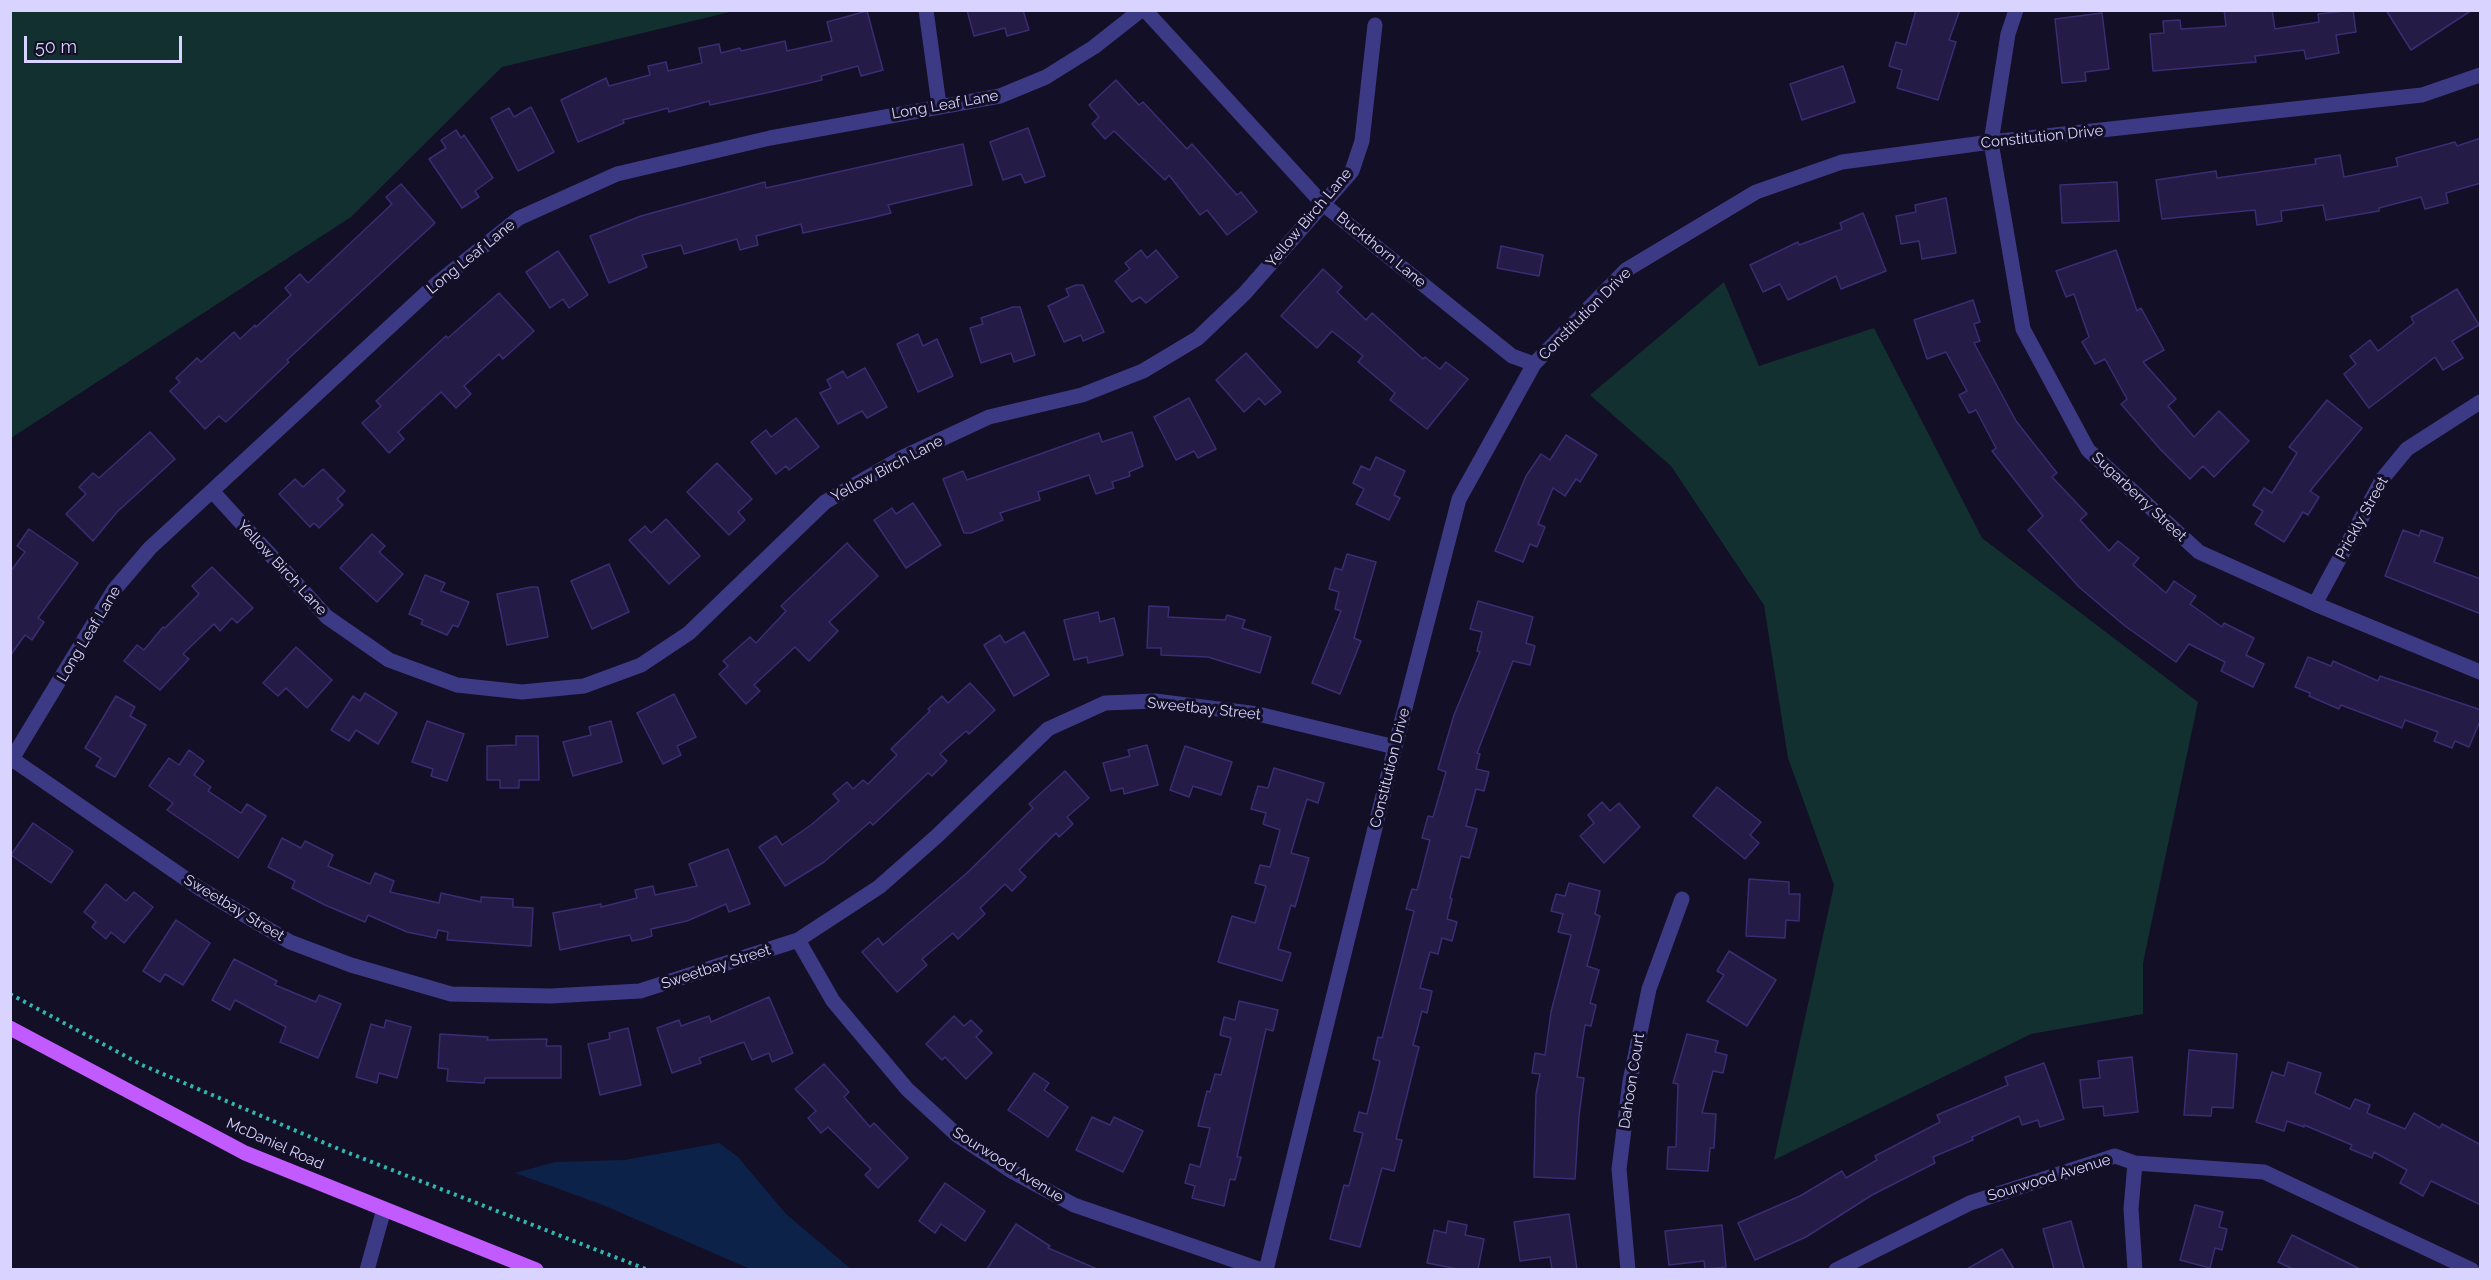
<!DOCTYPE html>
<style>
body{margin:0}
#map{position:relative;width:2491px;height:1280px;overflow:hidden;background:#130f26;font-family:Raleway,sans-serif}
canvas{display:block}
.frame{position:absolute;inset:0;border:12px solid #d9d4ff;pointer-events:none}
.scale{position:absolute;left:24px;top:36px;width:158px;height:27px;box-sizing:border-box;border:3px solid #d9d4ff;border-top:0;padding-left:8px;font-size:18px;line-height:21px;white-space:nowrap;color:#d9d4ff;-webkit-text-stroke:4px #130f26;paint-order:stroke}
</style>
<div id="map">
<canvas width="2491" height="1280"></canvas>
<div class="frame"></div>
<div class="scale">50 m</div>
</div>
<script>
const ctx = document.querySelector('canvas').getContext('2d');
ctx.lineJoin = 'round';
function paint(path, color) {
  ctx.fillStyle = color;
  ctx.fill(path, 'evenodd');
}
function strokePath(path, color, width, dash) {
  ctx.strokeStyle = color;
  ctx.lineWidth = width;
  ctx.lineCap = dash ? 'butt' : 'round';
  ctx.setLineDash(dash || []);
  ctx.stroke(path);
}
function write(font, color, halo, rows, align = 'center') {
  ctx.font = font + ' Raleway,sans-serif';
  ctx.lineWidth = 6;
  ctx.setLineDash([]);
  ctx.textBaseline = 'middle';
  ctx.strokeStyle = halo;
  ctx.fillStyle = color;
  for (const [text, x, y, turn = 0] of rows) {
    ctx.save();
    ctx.translate(x, y);
    ctx.rotate((+turn || 0) * Math.PI / 180);
    ctx.textAlign = isNaN(turn) ? turn : align;
    if (halo) ctx.strokeText(text, 0, 0);
    ctx.fillText(text, 0, 0);
    ctx.restore();
  }
}
paint(new Path2D(`
 M11 10H734V11L502 67 351 217 11 438Z
 M1724 282 1759 366 1874 328 1982 538 2198 702 2143 963V1014L2031 1034 1774 1160 1834 885 1788 758 1764 605 1671 466 1590 395Z`), '#12302f');
paint(new Path2D(`
 M719 1143 738 1157 786 1214 851 1269H750L603 1205 515 1173 555 1162 624 1160Z`), '#0c2248');
const building = new Path2D(`
 M967 10H1023L1029 30 1007 36 1005 28 974 36Z
 M1916 10H1960L1949 40 1956 42 1938 100 1897 88 1902 70 1889 66 1896 42 1906 45Z
 M2224 10H2272L2275 29 2319 22 2318 14 2353 10 2356 32 2336 35 2339 53 2306 59 2304 50 2255 56 2256 62 2153 71 2150 34 2164 33 2163 21 2180 20 2181 29 2226 26Z
 M2386 10H2472L2411 50Z
 M867 11 883 70 861 76 858 66 821 76 822 80 775 91 710 105 709 101 669 112 668 108 623 120 624 123 578 142 561 100 606 78 609 86 650 75 648 66 666 62 668 71 702 63 699 48 719 44 721 53 740 48 741 51 785 41 787 51 832 41 827 22Z
 M2102 13 2109 69 2085 72 2086 81 2062 83 2055 19Z
 M1843 66 1855 102 1802 120 1790 84Z
 M1116 80 1139 105 1143 102 1187 149 1192 144 1237 195 1241 192 1257 212 1227 235 1207 210 1200 215 1169 175 1165 180 1114 131 1105 139 1092 124 1099 117 1089 105Z
 M531 107 554 152 518 171 491 118 509 108 514 117Z
 M1028 128 1045 176 1025 183 1021 174 1003 180 990 142Z
 M456 130 461 138 464 135 493 178 475 191 479 197 462 208 429 159 446 148 441 140Z
 M2481 138V183L2446 193 2448 203 2425 209 2421 197 2379 208V211L2326 220 2323 205 2281 211 2282 221 2257 225 2255 210 2162 219 2156 180 2216 171 2217 178 2316 164 2315 159 2340 155 2344 177 2398 166 2396 158 2455 142 2457 146Z
 M963 144 972 185 888 205 891 213 871 218 803 233 801 224 756 236 758 245 740 250 737 239 684 254 681 245 642 255 647 267 609 283 590 236 641 216 765 182 766 188Z
 M2117 182 2119 221 2062 223 2060 185Z
 M401 184 435 223 287 360 289 362 226 422 219 416 205 429 170 391 180 382 176 378 197 358 201 362 234 332 240 339 255 325 256 327 291 295 285 288 300 274 308 283 392 204 386 197Z
 M1946 198 1956 253 1922 259 1919 241 1901 244 1896 216 1916 212 1915 205Z
 M1863 213 1886 271 1841 289 1836 276 1788 300 1780 284 1763 292 1750 265 1798 242 1799 245 1842 229 1840 223Z
 M1501 246 1543 255 1539 276 1497 268Z
 M1141 250 1147 258 1156 250 1178 277 1146 303 1140 297 1132 302 1115 281 1130 269 1125 263Z
 M2116 250 2137 311 2141 308 2164 350 2143 362 2176 399 2168 406 2194 437 2219 411 2249 441 2214 477 2203 466 2190 479 2160 449 2121 404 2127 399 2105 359 2095 364 2082 342 2089 337 2074 294 2066 297 2056 271Z
 M558 251 588 295 569 308 563 299 550 308 526 272Z
 M1323 269 1342 287 1337 292 1366 320 1372 313 1423 359 1425 357 1440 369 1446 362 1468 379 1427 429 1390 400 1395 393 1358 362 1363 356 1332 331 1317 348 1281 316Z
 M1076 285H1083L1104 332 1083 341 1081 335 1064 342 1048 306 1069 296 1066 289Z
 M2457 289 2479 325 2452 341 2463 358 2443 370 2435 357 2369 408 2344 374 2356 364 2350 356 2370 340 2378 351 2414 323 2411 317Z
 M499 293 534 331 503 359 499 354 464 386 471 394 456 408 441 392 398 432 404 439 389 453 362 423 381 406 376 401 446 336 448 338Z
 M1973 300 1980 322 1974 324 1980 341 1974 343 2016 421 2057 473 2052 477 2087 514 2080 520 2109 551 2118 541 2139 558 2133 565 2166 593 2174 581 2196 596 2190 604 2222 627 2224 623 2254 638 2246 655 2264 664 2253 687 2221 671 2225 662 2189 644 2176 662 2125 626 2079 587 2028 530 2043 516 1992 451 1996 448 1976 410 1969 413 1959 395 1967 391 1946 352 1927 359 1914 320Z
 M1013 307H1020L1035 355 1014 362 1011 353 981 363 970 328 983 324 981 318Z
 M918 334 923 346 937 339 953 376 918 392 897 344Z
 M1246 353 1281 392 1265 405 1259 398 1244 412 1216 380Z
 M865 368 887 407 867 418 862 411 838 424 820 393 831 388 827 380 843 371 847 378Z
 M1189 398 1216 449 1198 458 1194 451 1176 460 1154 417Z
 M2327 400 2362 428 2310 491 2319 497 2308 515 2303 512 2284 542 2255 524 2263 511 2253 505 2264 488 2272 493 2297 453 2289 447Z
 M796 418 819 447 789 470 786 466 776 474 751 442 766 430 771 437Z
 M150 432 175 459 117 512 93 541 66 514 86 494 79 487 93 473 99 478Z
 M1132 432 1143 466 1129 472 1130 476 1112 482 1114 488 1096 494 1089 475 1038 492 1040 500 1000 513 1003 520 971 533H964L943 479 963 471 967 480 1099 433 1102 442Z
 M1566 435 1597 455 1580 482 1576 479 1565 496 1553 488 1538 524 1545 527 1537 547 1530 544 1523 562 1495 551 1526 476 1541 454 1550 460Z
 M1376 457 1405 471 1394 495 1400 498 1389 520 1356 504 1364 489 1353 483 1361 466 1370 470Z
 M717 463 752 499 738 512 745 520 729 535 687 492Z
 M323 469 345 491 337 499 343 505 319 528 314 523 310 527 279 494 295 479 303 487Z
 M913 503 941 545 906 568 874 520 892 508 896 514Z
 M666 519 700 556 669 584 629 540 645 526 651 533Z
 M29 529 78 563 38 618 44 622 32 640 25 635 10 656V572L25 552 17 546Z
 M2403 530 2419 536 2421 530 2443 538 2434 562 2481 579V614L2385 576Z
 M372 534 385 546 379 552 403 574 377 602 340 568Z
 M847 543 878 576 829 622 838 631 809 661 795 647 754 685 760 691 746 704 719 674 728 666 723 661 750 637 756 643 786 611 781 606Z
 M1347 554 1376 562 1354 638 1361 641 1340 694 1312 683 1341 611 1335 609 1339 592 1329 589 1335 568 1342 570Z
 M609 564 629 612 592 629 571 581Z
 M212 567 253 608 237 623 232 618 220 631 214 624 183 654 189 659 160 690 124 661 137 645 144 650 163 627 165 628 199 594 192 586Z
 M425 575 445 583 441 591 469 602 458 627 453 625 447 635 421 624 423 620 409 614Z
 M531 587H538L548 637 507 645 497 594Z
 M1478 601 1533 617 1526 643 1535 646 1530 665 1513 661 1477 753 1480 754 1476 769 1489 772 1484 791 1476 789 1466 826 1477 829 1469 858 1461 856 1450 898 1452 899 1447 919 1457 922 1452 941 1442 938 1438 954 1430 952 1420 988 1432 991 1427 1013 1422 1011 1413 1045 1419 1047 1396 1139 1402 1140 1394 1171 1382 1168 1360 1247 1330 1239 1344 1185 1349 1186 1363 1133 1354 1131 1359 1112 1367 1114 1380 1061 1373 1059 1378 1037 1382 1038 1414 911 1406 909 1412 889 1417 890 1430 840 1422 838 1428 816 1433 817 1446 772 1438 769 1454 715 1480 652 1477 651 1482 632 1470 629Z
 M1149 606 1169 607 1168 617 1225 620 1227 615 1245 620 1242 628 1271 637 1260 673 1208 657 1161 655V648H1147Z
 M1098 612 1100 622 1114 618 1123 655 1088 663 1087 657 1074 660 1064 620Z
 M1024 632 1049 675 1014 696 984 645 1000 635 1005 643Z
 M296 647 332 680 307 708 286 688 278 696 263 683Z
 M2308 657 2331 666 2333 661 2378 681 2380 676 2481 710V719L2469 747 2455 741 2452 748 2434 741 2438 732 2405 720 2402 728 2341 705 2339 709 2309 696 2310 693 2295 687Z
 M970 683 995 710 969 734 966 731 940 754 947 761 932 776 928 773 873 825 870 822 824 862 785 886 759 847 776 836 782 845 811 825 839 801 833 794 847 782 853 789 863 780 868 784 897 755 891 749 930 711 928 709 942 696 948 703Z
 M365 693 397 713 378 744 356 730 349 741 331 730 353 696 360 701Z
 M674 694 696 737 677 746 681 755 663 764 637 713Z
 M116 696 135 707 130 716 146 725 115 777 96 766 101 758 85 748Z
 M427 721 464 734 447 781 431 776 433 769 412 762Z
 M611 721 622 762 573 776 563 742 591 735 589 727Z
 M516 736H538L539 780H519V788H500V780H487V746L516 745Z
 M1147 745 1158 785 1124 794 1123 788 1111 791 1103 763 1130 756 1128 750Z
 M1185 746 1232 762 1221 795 1193 786 1189 797 1170 790Z
 M189 750 204 761 194 775 211 787 208 791 241 813 247 804 266 816 238 858 167 810 173 803 149 786 169 758 179 765Z
 M1274 768 1324 783 1318 803 1307 799 1291 853 1309 858 1295 907 1291 905 1278 949 1291 953 1282 981 1218 962 1232 916 1255 923 1266 886 1255 883 1260 865 1270 867 1280 830 1263 824 1266 813 1251 809 1258 786 1268 788Z
 M1065 771 1089 798 1067 817 1073 824 1059 837 1056 833 1019 870 1026 877 1012 891 1005 884 980 908 985 914 958 939 953 933 922 959 927 965 897 992 862 952 878 938 883 945 967 873 1033 808 1029 804Z
 M1717 787 1761 822 1750 835 1759 843 1745 859 1693 816Z
 M1602 802 1610 811 1619 803 1640 827 1604 863 1580 836 1594 823 1588 815Z
 M33 823 73 851 51 883 11 855Z
 M282 838 301 848 305 841 333 855 328 866 370 884 375 873 394 881 390 892 439 903 441 893 481 902V897L513 899V907L533 908 531 946 447 940 448 932 438 930 436 938 407 932 368 915 365 922 325 905 292 888 295 881 268 867Z
 M728 849 750 904 729 912 726 904 687 921 651 929 652 936 642 939 632 941 630 935 560 950 553 913 601 904V907L637 898 635 890 653 886 655 895 697 886 689 864Z
 M1749 879 1789 882V894H1800L1799 921 1786 920 1785 938 1746 936Z
 M1569 883 1600 891 1595 914 1600 916 1587 966 1599 970 1590 1003 1596 1005 1591 1026 1585 1025 1577 1077 1584 1078 1579 1116 1575 1179 1534 1177 1536 1094 1540 1074 1532 1073 1535 1053 1545 1055 1551 1012 1571 935 1558 932 1563 914 1551 911 1556 894 1565 896Z
 M106 884 126 901 134 892 153 907 124 943 111 932 106 939 92 927 96 922 84 912Z
 M176 920 210 943 183 985 165 974 160 982 143 971Z
 M1729 951 1776 980 1747 1026 1707 1001 1724 975 1717 971Z
 M234 959 277 981 275 985 316 1002 319 995 341 1004 318 1058 280 1042 286 1027 235 1000 230 1010 212 1000Z
 M769 997 793 1053 772 1062 769 1053 752 1060 744 1042 699 1058 701 1063 672 1073 657 1028 679 1020 681 1026 709 1016 711 1022Z
 M1239 1001 1278 1010 1273 1031 1266 1029 1237 1157H1241L1235 1180 1230 1179 1224 1206 1192 1198 1195 1186 1185 1183 1190 1164 1200 1167 1210 1128 1198 1126 1207 1091 1210 1092 1215 1074 1221 1075 1231 1038 1220 1035 1224 1017 1235 1020Z
 M954 1016 964 1026 971 1020 982 1031 976 1037 992 1053 966 1079 945 1057 942 1060 926 1044Z
 M386 1020 411 1027 397 1078 379 1073 377 1083 356 1077 371 1024 384 1028Z
 M628 1028 641 1085 600 1095 588 1044 610 1039 609 1033Z
 M440 1034 488 1037 487 1040 547 1039 546 1046H561V1078H485L484 1083 447 1081 448 1069 438 1068Z
 M1687 1034 1718 1041 1715 1052 1727 1055 1723 1073 1713 1071 1702 1113 1716 1114 1714 1148H1710L1708 1171 1667 1169 1668 1147H1676L1678 1084 1673 1083Z
 M2189 1050 2237 1054 2233 1108 2212 1107 2211 1116 2184 1115Z
 M2132 1057 2138 1112 2104 1116 2103 1106 2083 1108 2080 1080 2100 1078 2098 1061Z
 M2288 1062 2321 1073 2315 1093 2350 1109 2355 1099 2370 1105 2367 1113 2405 1129 2414 1113 2440 1128 2442 1124 2481 1145V1205L2431 1181 2423 1196 2400 1183 2407 1170 2374 1152 2372 1158 2350 1149 2352 1145 2304 1125V1127L2287 1121 2284 1131 2256 1122 2272 1072 2284 1076Z
 M2044 1063 2064 1119 2040 1127 2038 1120 2022 1125 2019 1116 1972 1137 1973 1140 1933 1157 1935 1163 1872 1195 1806 1237 1755 1260 1738 1223 1800 1196 1842 1171 1846 1178 1877 1160 1875 1156 1940 1122 1937 1115 2008 1085 2005 1077Z
 M824 1064 849 1092 844 1097 870 1127 874 1123 908 1158 878 1188 865 1175 871 1169 828 1127 821 1133 808 1118 816 1111 795 1089Z
 M1034 1073 1049 1083 1044 1090 1068 1107 1048 1137 1008 1110Z
 M1092 1117 1110 1125 1114 1117 1143 1131 1123 1172 1076 1150Z
 M945 1183 985 1211 965 1241 941 1224 935 1233 919 1221Z
 M2195 1205 2223 1212 2219 1227 2227 1229 2222 1250 2215 1248 2210 1268 2180 1260Z
 M1569 1214 1577 1269H1552L1550 1257 1520 1261 1514 1222Z
 M1448 1221 1467 1225 1465 1235 1484 1239 1478 1269H1458L1427 1263 1434 1230 1446 1233Z
 M2071 1221 2084 1269H2054L2043 1229Z
 M1016 1224 1050 1246 1048 1248 1097 1269H987Z
 M1722 1225 1726 1267 1705 1269 1704 1261 1669 1265 1665 1231Z
 M2292 1235 2360 1269H2293L2278 1262Z
 M2002 1249 2014 1269H1967Z`);
paint(building, '#241b47');
strokePath(building, '#3b2d73', 1.5);
strokePath(new Path2D(`
 M10 994 142 1065 341 1150 648 1270`), '#2fb8b0', 4, [3, 4.5]);
strokePath(new Path2D(`
 M926 10 939 105
 M1145 10 1323 204 1512 356 1534 364
 M2016 10 2008 34 1991 142 2023 329 2088 450 2199 552 2315 604 2480 672
 M213 492 327 617 389 660 457 685 522 692 584 686 641 665 689 633 825 502 903 457 989 417 1082 395 1143 371 1198 338 1245 293 1352 171 1362 141 1375 25
 M2315 604 2383 478 2407 449 2480 402
 M12 759 199 888 290 942 351 965 451 994 551 996 640 991 798 940 879 887 937 836 1048 729 1105 703 1155 701 1258 714 1395 747
 M10 762 114 590 150 548 436 284 519 218 617 174 770 138 1000 96 1046 77 1094 47 1141 10
 M798 940 833 1001 907 1089 957 1135 1013 1172 1074 1205 1262 1270
 M367 1270 384 1209
 M1266 1270 1395 747 1459 499 1534 364 1626 270 1756 192 1842 162 1991 142 2422 95 2480 75
 M1628 1270 1619 1169 1630 1081 1649 989 1682 899
 M1836 1270 1970 1203 2115 1156 2135 1163 2264 1172 2472 1270
 M2135 1270 2131 1209 2135 1163`), '#3d3a85', 15);
strokePath(new Path2D(`
 M10 1028 245 1153 536 1270`), '#c25bff', 15);
write('15px', '#d9d4ff', '#130f26', [
 ["Long Leaf Lane",945,105,-10],
 ["Constitution Drive",2042,137,-6],
 ["Yellow Birch Lane",1309,218,-50],
 ["Buckthorn Lane",1381,250,39],
 ["Long Leaf Lane",471,257,-39],
 ["Constitution Drive",1585,314,-45],
 ["Yellow Birch Lane",887,469,-28],
 ["Sugarberry Street",2139,497,43],
 ["Prickly Street",2362,518,-61],
 ["Yellow Birch Lane",282,568,47],
 ["Long Leaf Lane",89,634,-59],
 ["Sweetbay Street",1204,709,6],
 ["Constitution Drive",1390,768,-76],
 ["Sweetbay Street",234,908,31],
 ["Sweetbay Street",716,967,-18],
 ["Dahoon Court",1632,1081,-81],
 ["McDaniel Road",275,1144,24],
 ["Sourwood Avenue",1008,1165,32],
 ["Sourwood Avenue",2049,1178,-17]
]);
</script>
